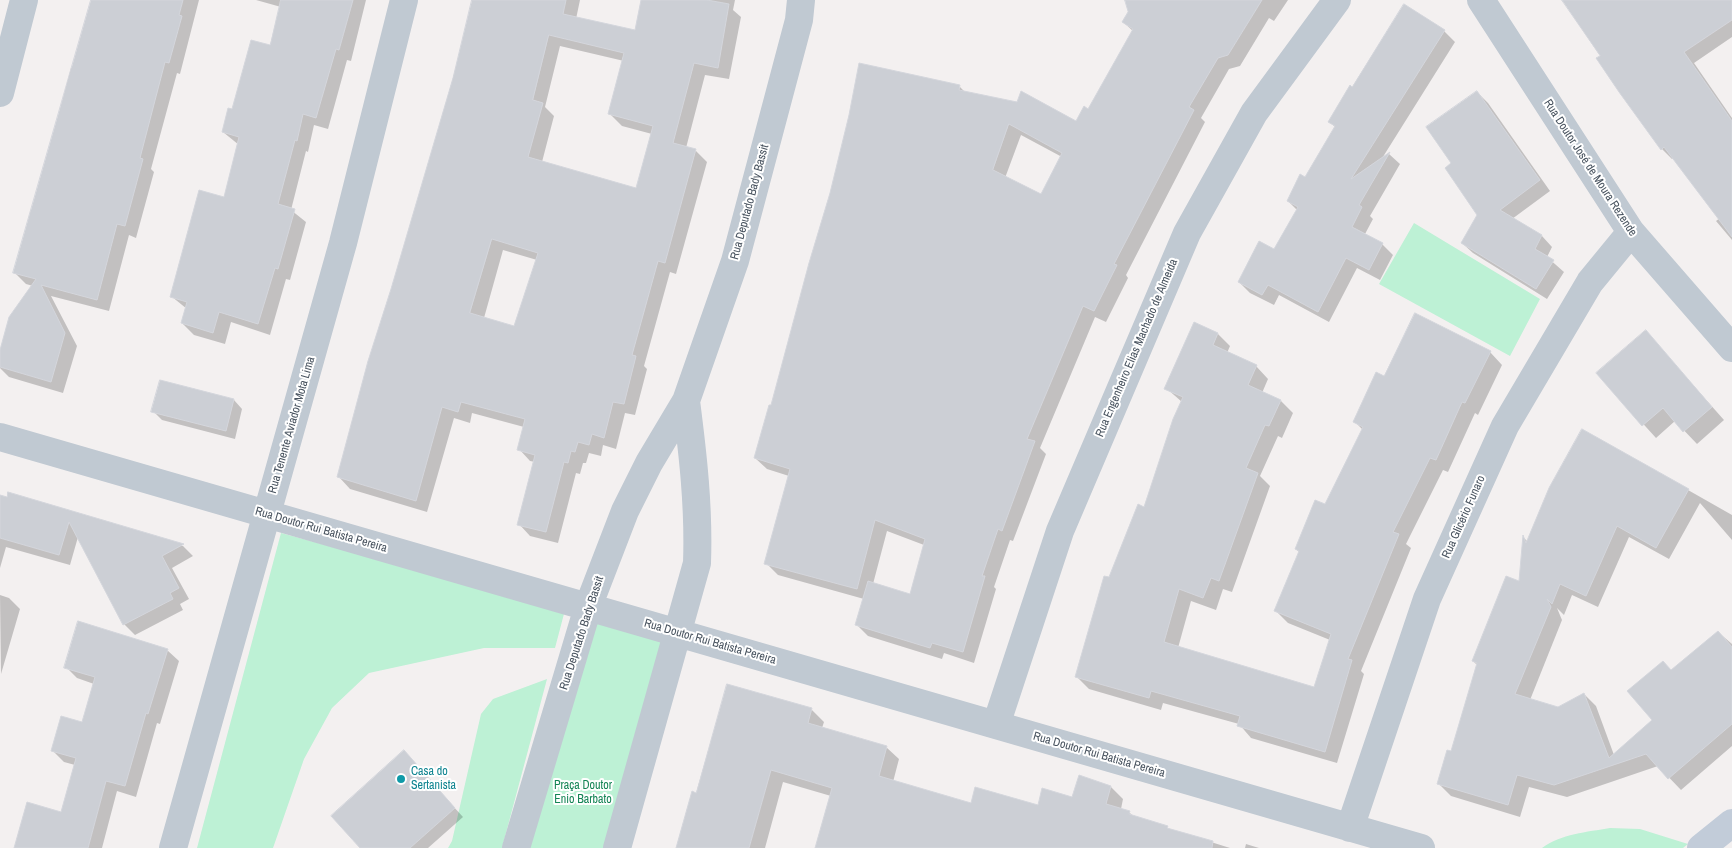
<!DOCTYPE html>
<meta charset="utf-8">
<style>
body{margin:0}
canvas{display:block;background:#f3f0f0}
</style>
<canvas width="1732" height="848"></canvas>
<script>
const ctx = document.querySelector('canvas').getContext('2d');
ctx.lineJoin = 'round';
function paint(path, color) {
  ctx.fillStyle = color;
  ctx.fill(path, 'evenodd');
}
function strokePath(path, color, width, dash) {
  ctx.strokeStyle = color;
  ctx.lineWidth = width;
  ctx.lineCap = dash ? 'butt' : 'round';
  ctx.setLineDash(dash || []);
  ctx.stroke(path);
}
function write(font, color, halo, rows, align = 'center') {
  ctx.font = font + ' "Archivo Narrow",sans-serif';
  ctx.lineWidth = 4;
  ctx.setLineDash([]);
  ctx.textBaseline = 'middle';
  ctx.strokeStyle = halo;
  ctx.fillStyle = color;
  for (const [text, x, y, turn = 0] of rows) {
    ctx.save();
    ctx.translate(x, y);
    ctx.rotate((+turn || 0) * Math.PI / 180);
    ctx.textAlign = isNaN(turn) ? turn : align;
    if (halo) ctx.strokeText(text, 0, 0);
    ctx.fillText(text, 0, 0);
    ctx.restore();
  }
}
paint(new Path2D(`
 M1414 223 1540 299 1510 356 1379 284Z
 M281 533 565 610 555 648H484L369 673 332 708 304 759 273 848H197Z
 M588 607 678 633 617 848H516Z
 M547 679 502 848H448L452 841 481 714 493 699Z
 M1610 828 1640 829 1688 844 1683 848H1542C1561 834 1587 832 1610 828Z`), '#bdf1d5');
paint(new Path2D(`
 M94 0H199L180 74 177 73 151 169 154 172 136 238 129 235 109 311 51 296 77 346 63 393 9 377 0 368V354L33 286 26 284 15 273 31 210 34 211 71 68 73 69Z
 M256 0H366L351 61 347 60 328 129 314 125 308 152 306 151 291 210 306 222 290 280 286 279 270 335 231 322 225 344 194 335 182 323 187 309 171 296 224 198 239 145 223 132 232 110 270 47 281 7Z
 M475 0H580L576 19 636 32 642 0H735L733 10 741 17 729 79 705 75 686 148 696 151 707 162 676 274 670 272 644 366 647 369 635 415 625 413 616 449 603 445 601 456 589 453 586 463H583L580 474 576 473 558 543 530 536 519 524 535 462 530 461 519 449 524 427 472 413 470 423 454 418 427 512 350 489 339 477 353 427 351 425 393 290ZM560 46 624 61 610 114 622 126 652 134 637 190 542 162 554 116 545 107ZM503 250 537 260 515 327 484 318Z
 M1128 0H1288L1274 21 1269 18 1240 66 1229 69 1201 118 1205 122 1126 275 1128 278 1106 322 1095 317 1040 448 1046 454 1013 541 1010 540 994 587 996 589 974 663 944 653 942 659 868 636 856 624 864 599 778 575 766 563 789 476 767 469 755 458 960 87 966 93 1076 123 1089 110 1133 31 1123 22 1129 13ZM1021 135 1062 157 1042 196 1005 178ZM887 531 924 545 910 595 873 584Z
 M1565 0H1732V37L1694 63 1732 118V240L1716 221 1720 218 1674 158 1672 159 1662 149Z
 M1444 31 1455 42 1381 160 1389 154 1400 164 1370 216 1373 219 1365 234 1382 244 1393 255 1380 280 1357 268 1329 322 1279 295 1274 305 1250 293 1239 282 1275 251 1297 210 1288 201 1306 178 1336 128 1330 122 1353 89Z
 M1477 92 1488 103 1550 191 1512 219 1542 236 1552 247 1547 257 1564 272 1547 299 1473 253 1462 243 1479 215 1453 163Z
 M1194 324 1218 334 1230 346 1227 353 1256 366 1268 379 1262 393 1281 401 1293 413 1282 438 1278 436 1260 476 1270 486 1232 592 1223 589 1216 610 1191 601 1178 648 1315 689 1330 640 1288 623 1276 611 1299 552 1296 549 1326 506 1363 430 1355 422 1385 378 1490 352 1502 365 1478 415 1475 413 1448 472 1443 470 1406 544 1411 548 1361 671 1364 674 1337 763 1251 738 1239 724 1163 703 1161 710 1089 689 1077 677 1145 508 1182 402 1166 388Z
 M1645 331 1724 420 1697 444 1675 421 1656 438 1597 373Z
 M234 400 242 409 235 439 162 420 153 411Z
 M1688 490 1732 515V540L1700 503 1669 559 1629 537 1598 607 1572 595 1564 615 1557 608 1562 620 1530 700 1558 709 1584 694 1596 706 1614 755 1654 720 1671 671 1718 632 1732 644V746L1681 790 1658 766 1567 797 1529 787 1520 817 1451 796 1439 784 1451 753 1477 665 1473 661 1520 582 1524 538 1528 542Z
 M9 494 183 546 193 556 172 568 189 599 180 604 183 610 135 635 124 624 78 537 70 565 6 547 0 568V496L8 498Z
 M0 595 9 598 20 609 1 674Z
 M167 650 179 661 160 724 157 723 136 797 117 791 102 848H15L62 814 75 765 64 762 53 751 83 724 94 684 77 678 66 667Z
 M811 709 824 722 822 728 886 747 899 759 893 782 971 805 1039 807 1111 787 1123 799 1121 809 1129 812 1135 818 1230 848H818L831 796 783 782 765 848H677L697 794Z
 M412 761 463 817 428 848H361Z
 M1246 844 1259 848H1245Z`), '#0003');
const building = new Path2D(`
 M91 0H183L179 15 182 16 169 63 165 62 140 158 143 159 125 226 117 224 97 300 41 285 65 333 51 382 0 367V350L9 317 36 279 13 273Z
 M281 0H353L339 50 336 49 316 118 303 114 297 141 295 140 278 204 295 209 278 269 275 268 258 324 219 312 213 333 181 323 187 302 170 297 199 190 224 197 239 137 222 132 228 108 232 109 251 40 270 45Z
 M472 0H566L563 14 635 30 641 0H707L729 4 718 68 694 63 673 143 696 149 665 263 658 261 632 355 636 356 624 404 613 402 604 438 592 434 589 445 578 442 575 452 571 451 568 463 564 462 546 532 517 525 535 455 517 450 525 419 461 402 458 412 442 407 416 501 337 477 368 361 391 289 453 78ZM549 35 624 53 608 114 653 126 636 188 528 157 543 103 533 100ZM492 239 538 253 514 326 470 313Z
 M1125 0H1262L1228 55 1218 58 1189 107 1194 110 1114 264 1117 265 1094 311 1083 306 1027 439 1035 441 1002 531 998 529 982 576H985L963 652 932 643 930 648 855 625 868 581 910 594 925 539 875 520 857 589 764 564 790 469 754 458 769 405H771L809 263 830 193 849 115 859 63 960 85 959 90 1017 102 1021 91 1076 121 1084 106 1088 109 1133 29 1122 22 1128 12ZM1009 124 1062 153 1041 194 993 170Z
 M1562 0H1732V20L1684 52 1732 121V237L1664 147 1661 150 1619 92 1596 58 1600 56Z
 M1404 4 1445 30 1351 179 1390 152 1359 205 1362 207 1352 227 1383 243 1369 270 1346 258 1318 312 1268 285 1262 295 1238 282 1259 241 1274 249 1298 207 1287 201 1300 174 1305 177 1335 126 1328 122 1350 85 1352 87Z
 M1477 91 1540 180 1500 210 1542 235 1535 249 1554 260 1536 289 1461 243 1477 215 1445 168 1451 163 1426 127Z
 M1415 313 1491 351 1465 403 1462 402 1436 460 1430 458 1393 532 1399 534 1348 659 1352 660 1325 752 1237 726 1240 716 1151 691 1149 698 1075 677 1104 576 1109 577 1138 504 1144 507 1173 419 1183 397 1164 389 1194 322 1218 333 1213 345 1257 365 1248 385 1281 400 1269 426 1265 425 1246 468 1258 473 1219 581 1211 578 1203 598 1179 589 1164 642 1314 687 1331 634 1274 611 1299 551 1295 549 1315 500 1325 504 1363 427 1353 422 1376 372 1384 376Z
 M1646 330 1712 407 1683 432 1663 408 1642 426 1596 373Z
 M160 380 234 399 226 431 151 412Z
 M1582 429 1689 489 1656 548 1617 526 1586 596 1560 584 1552 604 1547 599 1551 607 1515 694 1558 707 1584 693 1609 758 1652 720 1627 691 1663 661 1671 670 1718 631 1732 647V724L1668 779 1646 754 1554 785 1517 775 1508 805 1437 784 1447 750 1451 751 1477 663 1472 661 1506 576 1519 581 1523 535 1526 543 1549 488Z
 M8 492 184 544 162 556 179 588 170 593 173 599 123 625 69 522 59 555 0 538V495L7 497Z
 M78 621 168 649 148 714 146 713 125 786 106 781 88 848H14L27 802 61 812 76 758 51 751 61 716 82 722 95 677 64 668Z
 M727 684 812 708 808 723 887 746 879 776 971 803 975 787 1038 805 1042 788 1072 797 1079 775 1111 786 1106 804 1130 811 1129 814 1168 826 1167 828 1213 841 1212 848H815L832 788 771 770 749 848H676L692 791 696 793Z
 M404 750 455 808 410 848H360L331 816Z`);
paint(building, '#cccfd5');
strokePath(building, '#d4d6dc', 1);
strokePath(new Path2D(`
 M1481 0 1631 232 1732 348
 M0 93 24 0
 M0 437 1421 848
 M996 725 1060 531 1187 233 1254 113 1337 0
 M1350 828 1427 599 1505 426 1590 282 1631 232
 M173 848 343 243 404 0
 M516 848 588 607 625 511 649 463 686 401 735 261 799 20 801 0
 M617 848 697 563C699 508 693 455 686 401`), '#c0c9d2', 28);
strokePath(new Path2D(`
 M1701 848 1732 823`), '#c2ccd9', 28);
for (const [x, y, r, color] of [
 [401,779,5,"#0f9aa8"]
]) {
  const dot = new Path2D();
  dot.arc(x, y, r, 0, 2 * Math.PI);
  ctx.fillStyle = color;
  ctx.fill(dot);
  strokePath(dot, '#fff', 2);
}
write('12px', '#47525e', '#fff', [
 ["Rua Doutor José de Moura Rezende",1590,168,57],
 ["Rua Deputado Bady Bassit",750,202,-75],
 ["Rua Engenheiro Elias Machado de Almeida",1137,348,-67],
 ["Rua Tenente Aviador Mota Lima",292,425,-74],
 ["Rua Glicério Funaro",1464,517,-66],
 ["Rua Doutor Rui Batista Pereira",321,530,16],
 ["Rua Deputado Bady Bassit",582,633,-72],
 ["Rua Doutor Rui Batista Pereira",710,642,16],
 ["Rua Doutor Rui Batista Pereira",1099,755,16]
]);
write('12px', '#0d838f', '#fff', [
 ["Casa do",411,772],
 ["Sertanista",411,786]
], 'left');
write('12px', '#138454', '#fff', [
 ["Praça Doutor",583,786],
 ["Enio Barbato",583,800]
]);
</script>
